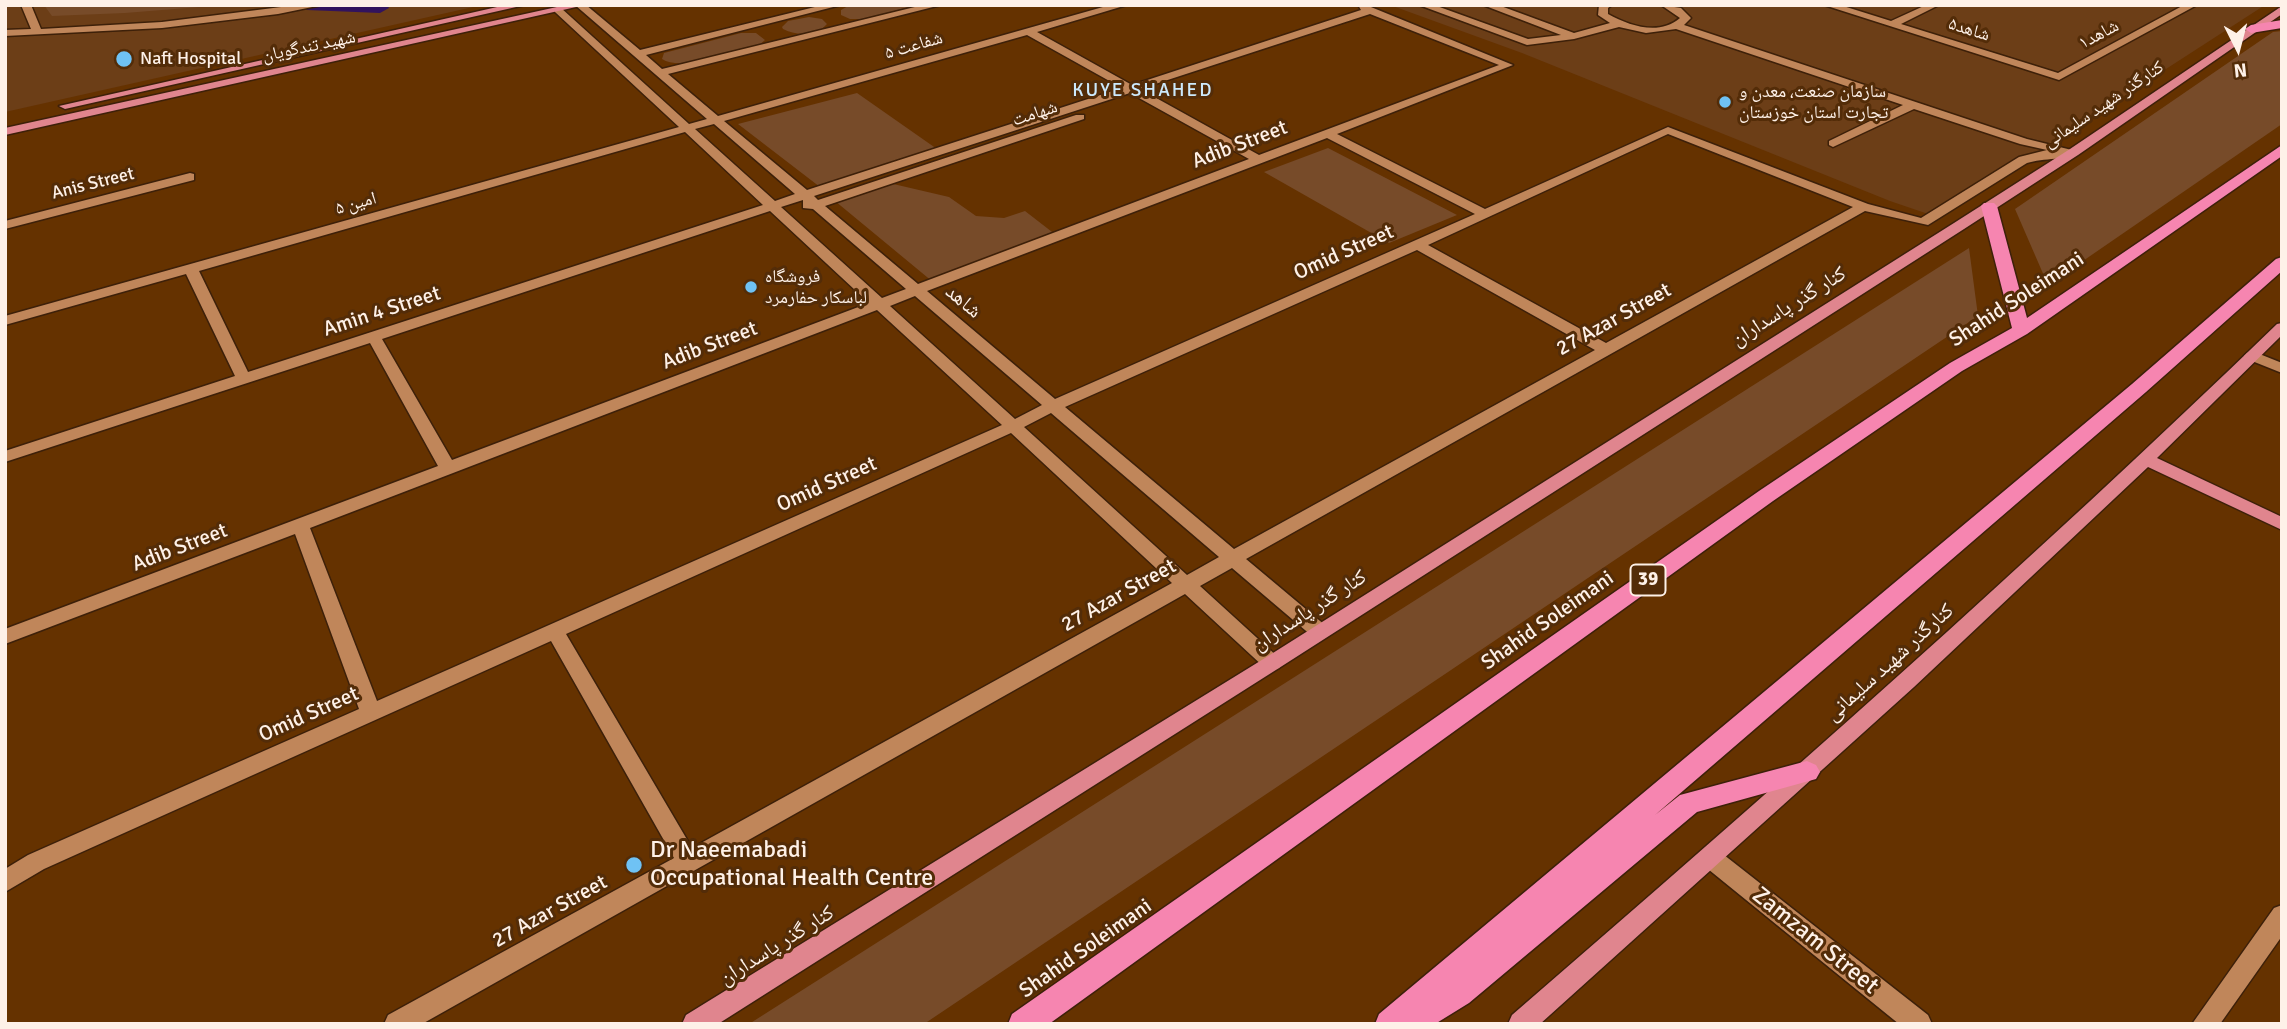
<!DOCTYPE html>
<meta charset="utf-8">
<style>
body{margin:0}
#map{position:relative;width:2287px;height:1029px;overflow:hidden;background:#653200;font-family:Signika,sans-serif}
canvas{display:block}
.frame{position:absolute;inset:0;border:7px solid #fef1e8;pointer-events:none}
.north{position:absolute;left:2203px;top:14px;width:70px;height:70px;-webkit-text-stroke:5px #532c08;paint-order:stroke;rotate:174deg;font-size:19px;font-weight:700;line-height:28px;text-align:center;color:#fef1e8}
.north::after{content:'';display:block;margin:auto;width:24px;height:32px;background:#fef1e8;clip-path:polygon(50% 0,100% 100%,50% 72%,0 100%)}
</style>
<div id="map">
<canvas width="2287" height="1029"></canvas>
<div class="frame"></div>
<div class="north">N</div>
</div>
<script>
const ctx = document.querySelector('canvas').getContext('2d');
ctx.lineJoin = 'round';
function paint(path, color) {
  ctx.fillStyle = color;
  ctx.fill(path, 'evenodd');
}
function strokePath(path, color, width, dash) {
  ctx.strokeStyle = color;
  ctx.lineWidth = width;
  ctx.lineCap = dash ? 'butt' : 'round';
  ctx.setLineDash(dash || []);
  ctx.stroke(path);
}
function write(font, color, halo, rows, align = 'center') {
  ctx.font = font + ' Signika,"Noto Naskh Arabic",sans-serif';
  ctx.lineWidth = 6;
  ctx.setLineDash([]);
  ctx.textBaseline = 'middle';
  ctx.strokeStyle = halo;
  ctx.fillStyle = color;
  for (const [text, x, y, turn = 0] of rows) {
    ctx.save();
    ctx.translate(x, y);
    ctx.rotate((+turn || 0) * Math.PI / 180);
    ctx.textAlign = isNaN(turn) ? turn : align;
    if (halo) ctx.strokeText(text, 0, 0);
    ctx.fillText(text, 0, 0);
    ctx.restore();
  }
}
paint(new Path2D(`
 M5 5H482L5 112Z
 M1390 5H2265L1937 217 1890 201 1522 53Z`), '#6c3e17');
paint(new Path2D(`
 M44 5H224L125 13 52 16Z
 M850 5H916L865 19H850L841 15V10Z
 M809 17 822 19 827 24C817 36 796 36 783 29L782 27 788 21Z
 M2282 31V124L2048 285 2015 209 2273 32Z
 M741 33H756L765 40 758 46C735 51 682 72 662 59L664 53Z
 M857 93 937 149 820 187 738 124Z
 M1328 148 1457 215 1389 243 1264 172Z
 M889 183 949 197 976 216 1004 218 1025 211 1056 235 933 282 835 201Z
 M1969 248 1978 316 924 1024H749Z`), '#774b29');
paint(new Path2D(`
 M299 5H387L389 8 380 13 307 10Z`), '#32135e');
const minor = new Path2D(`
 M21 5H31L41 29 162 22 297 5H322L278 14 162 28 5 36V30L31 29Z
 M575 5H586L640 50 823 5H841L646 55 662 69 923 5H941L668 74 718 116 1110 5H1127L1037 32 1132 85 1361 10 1358 5H1366L1513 65 1337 134 1485 209 1668 127 1868 204 1921 218 2019 157 2047 150 2020 144 1914 109 1833 147 1829 145V141L1903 105 1676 29 1646 33 1619 27 1574 39 1527 45 1419 5H1434L1528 39 1561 35 1483 5H1498L1574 33 1610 23 1598 15 1599 5H1612L1608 8V14C1630 26 1659 36 1680 18L1661 5 1681 8 1691 18 1684 25 2027 139 2080 152C2068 160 2043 158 2027 163L1928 225 1865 211 1246 559 1326 626 1329 631 1326 636H1312L1232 568 1200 586 1279 658 1282 663 1279 668 1272 670 1265 668 1185 594 422 1024H384L388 1015 674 858 551 641 44 869 5 892V869L28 855 359 709 295 534 5 644V629L438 466 370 343 5 462V451L235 376 186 274 5 325V316L679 127 555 12V8H561L689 124 707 119ZM1370 14 1499 65 1259 155 1140 89ZM1027 35 1122 88 807 190 724 121ZM1130 93 1249 159 918 284 825 206 1084 119V115H1076L818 200 814 196ZM714 124 795 194 775 201 695 129ZM685 132 763 205 248 372 199 271ZM1668 134 1853 207 1606 343 1428 245ZM1327 138 1475 214 1055 399 927 291ZM803 200V208L813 209 906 289 882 298 781 207ZM770 211 869 303 452 460 382 339ZM1417 250 1595 350 1234 549 1065 407ZM915 296 1042 405 1015 419 890 306ZM877 310 1002 425 377 701 310 528ZM1051 413 1219 557 1187 575 1024 427ZM1011 433 1172 583 692 848 566 634Z
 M1824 5H1840L1891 21 1926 5H1939L1901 24 2058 73 2184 5H2197L2059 80Z
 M190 173 194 174V180L5 229V221Z
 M2252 351 2282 363V373L2247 359 2244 356 2247 353Z
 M1711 848 1719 851 1928 1015 1932 1024H1899L1703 865 1700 858 1703 851Z
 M2282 905V936L2220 1024H2192L2274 908Z`);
const major = new Path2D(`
 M506 5H525L65 109 59 106Z
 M566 5H585L5 135V128Z
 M2282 6V14L2078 155 1964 229 1279 668 718 1024H682L686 1015 1265 658 1954 223 2070 149Z
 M2282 323V335L2157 458 2282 517V530L2148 467 1914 687 1540 1024H1508L1512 1015C1772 790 2030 563 2277 324Z`);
const highway = new Path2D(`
 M2282 20V28L2251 33 2245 29 2251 25Z
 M2282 145V156L2027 334 1962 371 1773 501 1049 1024H1008L1012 1014 1759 491 1950 363 2012 328 1981 206 1984 203H1994L1997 206 2027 318Z
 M2282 257V271L2146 392 1655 815 1680 795 1807 761 1816 765 1820 772 1816 779 1697 812 1469 1003 1435 1024H1375L1379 1014 2132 384 2276 259Z`);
strokePath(minor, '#3d2009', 3);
strokePath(major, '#3d2009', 3);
strokePath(highway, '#3d2009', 3);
paint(minor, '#c0865a');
paint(major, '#e0858e');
paint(highway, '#f685b0');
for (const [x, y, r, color] of [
 [124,59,9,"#6fc2f4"],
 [1725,102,7,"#6fc2f4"],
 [751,287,7,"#6fc2f4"],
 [634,865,9,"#6fc2f4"]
]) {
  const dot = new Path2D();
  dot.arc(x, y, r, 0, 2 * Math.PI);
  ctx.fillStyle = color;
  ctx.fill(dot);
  strokePath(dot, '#532c08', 2.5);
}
write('18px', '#fef1e8', '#532c08', [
 ["شاهد۵",1969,30,17],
 ["شاهد۱",2099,35,-28],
 ["شفاعت ۵",914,46,-16],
 ["شهید تندگویان",309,47,-12],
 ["کنارگذر شهید سلیمانی",2104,105,-34],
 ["شهامت",1035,114,-18],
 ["Anis Street",93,184,-14],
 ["امین ۵",356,204,-16]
]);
write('18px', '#fef1e8', '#532c08', [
 ["Naft Hospital",140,59],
 ["سازمان صنعت، معدن و",1739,92],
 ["تجارت استان خوزستان",1739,113],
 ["فروشگاه",765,277],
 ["لباسکار حفارمرد",765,298]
], 'left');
ctx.letterSpacing = '2px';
write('19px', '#cce9fc', '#532c08', [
 ["KUYE SHAHED",1143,91]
]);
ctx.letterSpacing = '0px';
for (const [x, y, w] of [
 [1648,580,35]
]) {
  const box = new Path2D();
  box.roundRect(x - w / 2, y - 15.5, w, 31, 5);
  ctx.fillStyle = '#532c08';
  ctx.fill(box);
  strokePath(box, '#fef1e8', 2);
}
write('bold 19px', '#fef1e8', null, [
 ["39",1648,580]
]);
write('21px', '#fef1e8', '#532c08', [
 ["Adib Street",1240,145,-21],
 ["Omid Street",1344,253,-24],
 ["Shahid Soleimani",2017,300,-33],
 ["شاهد",963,302,40],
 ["کنار گذر پاسداران",1789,307,-32],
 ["Amin 4 Street",382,312,-18],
 ["27 Azar Street",1614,320,-29],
 ["Adib Street",710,346,-21],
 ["Omid Street",827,485,-24],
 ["Adib Street",180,548,-21],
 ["27 Azar Street",1119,596,-29],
 ["کنار گذر پاسداران",1310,611,-33],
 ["Shahid Soleimani",1548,621,-35],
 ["کنارگذر شهید سلیمانی",1890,663,-42],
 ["Omid Street",309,715,-24],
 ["27 Azar Street",550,912,-29],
 ["کنار گذر پاسداران",777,946,-32],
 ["Shahid Soleimani",1086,949,-35]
]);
write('24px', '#fef1e8', '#532c08', [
 ["Dr Naeemabadi",650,851],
 ["Occupational Health Centre",650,879]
], 'left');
write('24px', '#fef1e8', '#532c08', [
 ["Zamzam Street",1815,941,39]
]);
</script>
